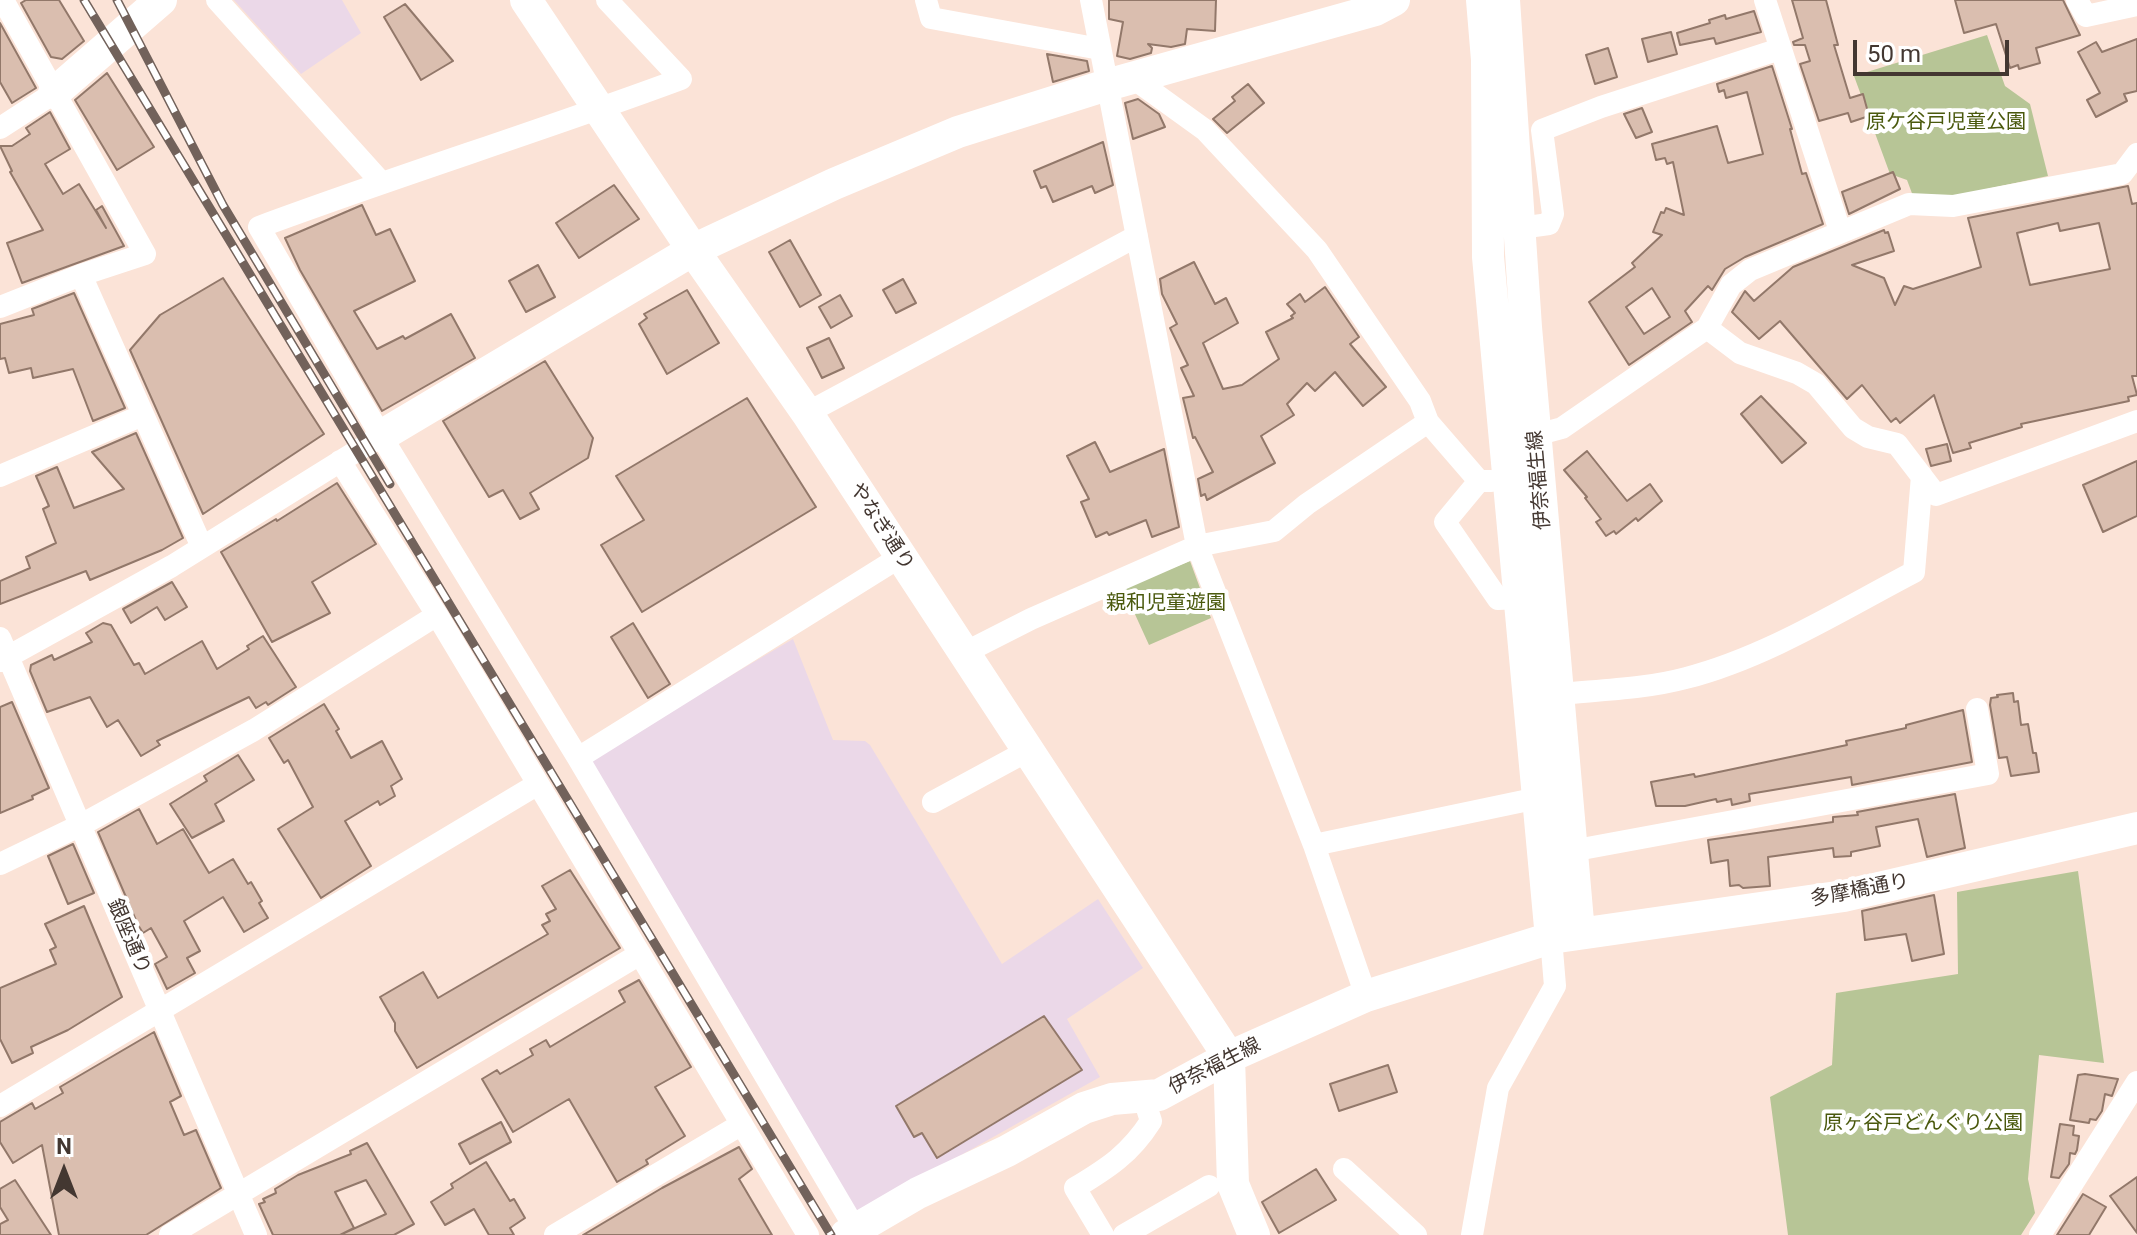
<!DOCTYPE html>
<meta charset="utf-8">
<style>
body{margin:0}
#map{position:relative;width:2137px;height:1235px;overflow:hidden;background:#fbe3d7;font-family:Roboto,sans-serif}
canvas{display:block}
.north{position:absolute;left:24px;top:1131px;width:80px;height:80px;-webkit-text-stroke:6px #fff;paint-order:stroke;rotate:0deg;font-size:22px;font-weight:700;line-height:32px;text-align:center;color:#433731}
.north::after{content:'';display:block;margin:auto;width:28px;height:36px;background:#433731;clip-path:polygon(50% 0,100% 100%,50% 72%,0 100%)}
.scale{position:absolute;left:1853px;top:40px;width:156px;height:36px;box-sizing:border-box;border:4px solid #433731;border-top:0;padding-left:10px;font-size:24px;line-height:28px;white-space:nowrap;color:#433731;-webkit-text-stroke:6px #fff;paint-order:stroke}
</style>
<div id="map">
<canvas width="2137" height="1235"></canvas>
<div class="north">N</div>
<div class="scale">50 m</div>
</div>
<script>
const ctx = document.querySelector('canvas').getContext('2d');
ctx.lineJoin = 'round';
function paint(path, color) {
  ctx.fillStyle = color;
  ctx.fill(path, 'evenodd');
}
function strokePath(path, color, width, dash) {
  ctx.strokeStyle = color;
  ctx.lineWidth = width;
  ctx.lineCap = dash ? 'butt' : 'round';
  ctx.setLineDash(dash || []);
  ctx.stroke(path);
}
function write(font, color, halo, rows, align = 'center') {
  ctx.font = font + ' Roboto,"Noto Sans JP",sans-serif';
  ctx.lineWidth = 8;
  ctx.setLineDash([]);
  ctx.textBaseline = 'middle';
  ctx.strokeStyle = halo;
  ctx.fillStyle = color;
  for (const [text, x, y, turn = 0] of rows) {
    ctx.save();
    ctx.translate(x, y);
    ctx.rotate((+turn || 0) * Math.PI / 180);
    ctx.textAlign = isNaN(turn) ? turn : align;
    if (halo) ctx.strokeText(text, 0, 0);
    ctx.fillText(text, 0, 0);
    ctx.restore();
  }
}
paint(new Path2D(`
 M234 0H342L361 33 301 74Z
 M793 639 833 740 865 741 870 745 1002 964 1098 899 1143 968 1067 1019 1100 1077 858 1213 587 760Z`), '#ebd8e8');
paint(new Path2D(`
 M1987 35 2005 86 2030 104 2048 176 1940 199 1913 196 1907 180 1890 174 1854 76Z
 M1190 561 1211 618 1149 645 1123 588Z
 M2078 871 2104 1063 2039 1055 2028 1179 2035 1213 2021 1235H1788L1770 1097 1832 1065 1836 993 1958 974 1957 892Z`), '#b7c596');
const building = new Path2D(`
 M26 0H59L84 41 62 59 51 57 21 3Z
 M1109 0H1216L1215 31 1187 29 1185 44 1171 47 1148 44 1152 48 1151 53 1130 59 1117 56 1123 22 1109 19Z
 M1792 0H1826L1838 45H1834L1850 98 1863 94 1869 116 1851 122 1848 113 1819 121 1800 64 1810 61 1805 45H1794L1793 42 1803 38Z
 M1955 0H2063L2080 35 2036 48 2040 63 2019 69 2018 65 2010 68 1996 24 1964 33Z
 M405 4 453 61 421 80 384 17Z
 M1754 11 1761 32 1716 44 1714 38 1680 45 1677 33 1710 23 1709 20 1725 15 1726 19Z
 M0 23 36 88 12 103 0 82Z
 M1671 32 1677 54 1648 62 1642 39Z
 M2137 39V91L2124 94 2127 101 2096 117 2087 100 2100 93 2078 52 2096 42 2102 52Z
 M1608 48 1617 77 1595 84 1586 55Z
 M1047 54 1087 61 1089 71 1053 82Z
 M1772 66 1792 129H1790L1802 174 1806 173 1823 224 1745 257 1725 269 1712 290 1708 286 1685 311 1692 322 1629 365 1589 302 1635 267 1632 263 1662 235 1653 232 1661 212 1664 213 1666 208 1684 215 1673 162 1667 164 1665 158 1656 160 1652 144 1717 126 1728 163 1763 154 1747 92 1726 98 1724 90 1719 92 1717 84ZM1652 288 1670 317 1644 334 1626 307Z
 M107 73 154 147 117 170 75 100Z
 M1248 84 1264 103 1227 133 1213 119 1235 101 1232 97Z
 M1138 99 1159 114 1165 127 1133 139 1125 103Z
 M1642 108 1652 132 1636 138 1624 114Z
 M50 112 70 149 45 164 63 194 79 184 106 228 96 210 102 206 124 246 22 283 7 243 43 230 10 172 12 171 0 146H12L30 134 26 128Z
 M1103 142 1113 185 1095 193 1092 186 1053 202 1046 186 1041 188 1034 171Z
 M1893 172 1900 189 1849 214 1842 192Z
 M614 185 639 219 579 258 556 223Z
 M2128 186 2132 204 2137 203V376H2132L2137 395 2128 397 2129 401 2021 424 2022 427 1969 443 1971 448 1953 453 1934 395 1900 423 1896 418 1891 422 1862 385 1847 399 1780 321 1759 339 1732 312 1745 291 1754 301 1793 267 1884 230 1885 233 1888 232 1894 251 1852 265 1884 278 1895 305 1904 286 1913 289 1981 267 1968 218ZM2058 223 2060 231 2099 223 2110 269 2030 285 2017 233Z
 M362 205 376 235 390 229 415 281 354 311 377 349 403 336 405 339 451 314 475 358 382 411 300 270 285 238Z
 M790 240 821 295 800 307 769 252Z
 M1194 262 1215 304 1226 298 1238 323 1203 343 1223 389 1242 385 1279 359 1266 332 1293 318 1291 316 1295 313 1287 304 1300 294 1305 302 1325 287 1359 337 1350 344 1386 387 1363 406 1335 372 1315 391 1307 383 1287 404 1294 415 1261 436 1275 463 1207 500 1205 494 1201 496 1198 479 1213 472 1195 437 1193 438 1183 398 1194 396 1181 368 1188 365 1170 328 1177 324 1162 294 1160 279Z
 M538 265 555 297 526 312 509 281Z
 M223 278 324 434 203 514 130 350 160 315Z
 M903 279 916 303 896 313 883 290Z
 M687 290 719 343 667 374 639 324 647 318 644 314Z
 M74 293 125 408 93 421 73 369 33 378 31 368 9 373 5 358 0 359V324L34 315 32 309Z
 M840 295 852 316 831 328 819 307Z
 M829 338 844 368 822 378 807 348Z
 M545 361 593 438 588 458 530 493 539 509 520 519 503 490 489 497 443 421Z
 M1761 396 1806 443 1782 463 1741 414Z
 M747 398 816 507 642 612 601 545 644 520 616 476Z
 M136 433 183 538 162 550 90 580 86 571 0 604V581L30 568 26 557 56 543 43 509 49 506 36 476 57 467 74 508 124 489 92 452Z
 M1095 442 1110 472 1164 449 1179 527 1152 537 1146 520 1109 535 1107 532 1096 537 1081 502 1089 499 1067 456Z
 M1947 444 1951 461 1931 466 1926 449Z
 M1587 451 1627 501 1650 484 1662 501 1638 521 1636 518 1616 534 1614 531 1606 536 1596 522 1601 519 1585 498 1587 497 1564 470Z
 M2137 461V516L2103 532 2083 485Z
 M337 483 376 544 312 582 330 613 272 642 221 552 276 519 277 521Z
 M172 582 187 607 165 620 157 607 131 623 123 609Z
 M103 623 111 625 134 665 139 663 145 674 202 641 217 669 249 649 247 646 263 636 296 687 268 705 266 702 256 708 249 697 157 741 160 745 141 756 118 720 107 727 90 697 47 712 30 671 31 665 52 655 54 660 92 642 86 633Z
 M633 623 670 684 648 698 611 637Z
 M2013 693 2014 702 2018 701 2021 725 2028 724 2033 753H2036L2039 772 2011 776 2007 757 1999 758 1990 705 1991 698 1998 697 1997 695Z
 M12 702 49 788 32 796 33 799 0 813V707Z
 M324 704 339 729 336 731 351 758 382 741 402 779 391 786 395 796 380 805 378 801 345 821 371 866 321 898 278 829 313 807 288 760 284 763 269 738Z
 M1963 710 1972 762 1852 785 1851 777 1749 794 1750 801 1732 805 1731 799 1717 802 1716 799 1685 806H1656L1651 782 1694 774 1695 777 1847 745 1846 741 1906 728V725Z
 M238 755 254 780 215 804 224 821 192 838 170 804 207 781 204 776Z
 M1955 794 1965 848 1927 857 1918 819 1876 827 1880 846 1851 852V856L1834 857 1833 848 1768 857 1770 886 1743 888 1739 885 1730 886 1728 860 1711 863 1708 840 1833 822V817L1858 815 1857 812Z
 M139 809 157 844 183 829 209 873 233 859 248 884 251 882 262 901 259 903 268 918 244 932 223 897 184 921 200 951 187 958 195 973 167 989 155 964 167 957 151 928 143 933 138 925 98 832Z
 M73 844 94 893 68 904 48 856Z
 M570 870 620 948 417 1068 395 1031V1023L380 997 423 972 438 998 548 934 542 925 550 921 546 914 556 909 542 886Z
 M1934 895 1944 954 1912 961 1906 934 1865 940 1862 911Z
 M84 906 122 997 68 1030 31 1047 33 1053 12 1063 0 1039V988L56 964 50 950 56 947 45 924Z
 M639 980 691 1067 655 1087 685 1136 646 1160 648 1164 617 1182 569 1099 513 1132 482 1079 497 1070 500 1074 533 1055 530 1049 546 1040 550 1047 625 1002 619 991Z
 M1044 1016 1082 1070 937 1158 922 1133 914 1137 896 1106Z
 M154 1032 181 1096 170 1102 184 1135 196 1130 221 1188 146 1235H59L42 1145 13 1163 0 1142V1122L32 1103 35 1109 63 1093 60 1087Z
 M1388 1065 1397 1092 1339 1111 1330 1084Z
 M2085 1074 2118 1079 2112 1096 2105 1094 2102 1111 2096 1120 2090 1119 2089 1123 2070 1120 2078 1075Z
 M501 1122 511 1142 470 1164 459 1144Z
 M2060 1124 2074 1126 2073 1135 2079 1136 2077 1150 2075 1154 2070 1153 2069 1164 2059 1178 2051 1177Z
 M367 1143 414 1224 394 1235H340L386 1214 366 1180 335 1192 354 1228 340 1235H273L259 1204 265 1202 263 1199 276 1193 275 1189 298 1175 351 1154 350 1151Z
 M739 1147 752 1169 739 1179 772 1235H583L662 1188Z
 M486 1162 510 1201 514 1199 525 1218 510 1228 514 1235H489L474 1209 445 1225 431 1202 453 1188 451 1184Z
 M1316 1169 1336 1200 1279 1233 1262 1202Z
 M2137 1177V1233L2110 1196Z
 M15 1180 51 1235H0V1224L8 1220 0 1207V1189Z
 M2083 1194 2106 1207 2089 1235H2057Z`);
paint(building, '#dabeaf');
strokePath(building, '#92786a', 2);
strokePath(new Path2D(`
 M217 0 381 182
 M607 0 681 79C541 131 399 175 259 227L381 436 578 758 859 1235
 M926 0 931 18 1100 49
 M1091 0 1197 546 1314 845 1366 996
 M1765 0 1840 231
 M2077 0 2086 16 2137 5
 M1133 78 1205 130 1317 250 1420 401 1428 422 1479 481
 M0 128 54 93
 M1520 228 1549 224 1553 214 1542 130 1601 107 1780 49
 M81 275 202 547
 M0 307 81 275 145 254 3 0
 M1707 328 1740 353 1797 373 1816 384 1853 428 1868 437 1897 444 1936 495 2137 421
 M807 413 1137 236
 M1536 435 1562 428 1707 328 1731 285 1750 270 1909 204 1953 206 2122 174 2137 154
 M340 461 437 615 808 1235
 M0 476 143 415
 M1491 481H1479L1445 522 1498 599 1519 598
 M0 638 256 1235
 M964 653 1031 619 1197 546 1274 531 1307 504 1428 422
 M0 661 172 566 381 436
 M1559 694C1601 690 1645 689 1686 678 1767 657 1841 610 1914 572L1922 476
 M578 758 900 557
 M933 802 1029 750
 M1314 845 1538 798
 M1571 851 1988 774 1977 709
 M0 864 81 825 254 730 437 615
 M0 1106 538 784
 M1344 1169 1416 1235
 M170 1235 640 954
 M555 1235 742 1124
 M1103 1235 1075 1188C1108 1168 1130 1154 1151 1121L1143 1096
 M1124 1235 1209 1186
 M1472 1235 1498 1088 1555 986 1551 938
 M2040 1235 2137 1082`), '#fff', 22);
strokePath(new Path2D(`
 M526 0 693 250 807 413 1229 1057 1233 1184 1254 1235
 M1482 0 1487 60 1488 257 1551 938
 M1504 0 1526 327 1579 933
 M54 93 161 0
 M381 436 693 250 834 184 958 132 1107 85 1375 10 1394 0
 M846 1235 918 1193 1007 1151 1084 1108 1112 1099 1159 1095 1229 1057 1366 996 1551 938 1844 896 2137 828`), '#fff', 32);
const rail = new Path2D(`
 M84 0 831 1235
 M117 0 223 205 390 484`);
strokePath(rail, '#72625b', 9);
strokePath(rail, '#fff', 6, [18]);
write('20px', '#4a590d', '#fff', [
 ["原ケ谷戸児童公園",1946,123],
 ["親和児童遊園",1166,604],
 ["原ヶ谷戸どんぐり公園",1923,1124]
]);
write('20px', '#433731', '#fff', [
 ["伊奈福生線",1540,480,-95],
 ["やなぎ通り",881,527,57],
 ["多摩橋通り",1860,891,-11],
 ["銀座通り",128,937,67],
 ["伊奈福生線",1215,1067,-27]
]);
</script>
